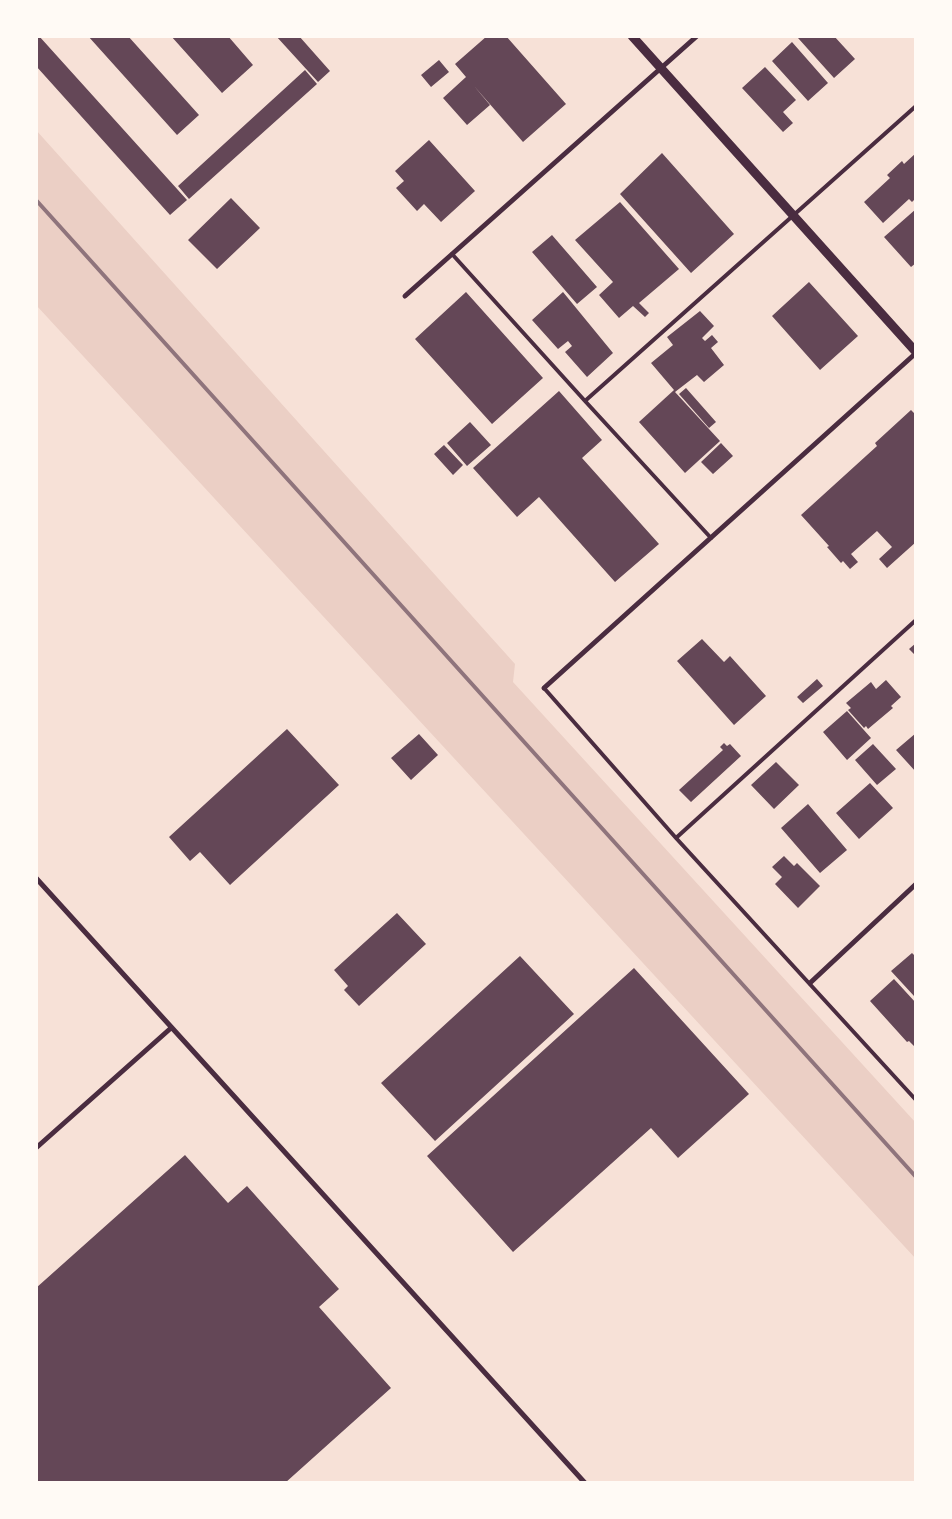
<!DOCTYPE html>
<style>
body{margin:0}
#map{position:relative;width:952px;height:1519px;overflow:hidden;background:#f7e1d7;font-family:Lato,sans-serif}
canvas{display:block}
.frame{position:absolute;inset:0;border:38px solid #fffaf5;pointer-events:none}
</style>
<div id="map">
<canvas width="952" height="1519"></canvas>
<div class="frame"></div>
</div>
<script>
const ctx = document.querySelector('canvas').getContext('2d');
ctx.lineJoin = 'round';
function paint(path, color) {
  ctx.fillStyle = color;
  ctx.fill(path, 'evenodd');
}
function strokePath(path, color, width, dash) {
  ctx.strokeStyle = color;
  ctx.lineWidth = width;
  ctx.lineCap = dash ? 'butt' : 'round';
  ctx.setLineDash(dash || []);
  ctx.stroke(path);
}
paint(new Path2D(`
 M36 130 515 664 513 682 916 1123V1259L36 305Z`), '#ebcfc5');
paint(new Path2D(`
 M36 36H39L187 200 170 215 36 66Z
 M88 36H128L199 115 177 135Z
 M171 36H228L253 65 222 93Z
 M276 36H299L330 71 318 82Z
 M487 36H506L566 104 523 142 474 86 490 105 467 125 443 98 466 77 455 64Z
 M834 36 855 59 834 78 798 38Z
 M792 42 828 83 808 101 772 61Z
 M439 60 449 72 431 87 421 75Z
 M765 67 796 100 783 112 793 123 783 132 742 88Z
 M305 70 317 84 189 199 178 186Z
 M429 140 475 191 441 222 424 204 417 211 396 188 404 181 395 171Z
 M662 153 734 234 691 273 620 194Z
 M916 153V198L912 202 909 199 883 223 864 202 890 178 887 175 902 161 904 164Z
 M231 198 260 228 217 269 188 240Z
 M620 202 679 269 639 303 649 313 645 317 633 306 619 318 599 295 613 282 575 240Z
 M916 209V263L911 267 884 237Z
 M552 235 597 287 577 304 532 252Z
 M809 282 858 336 820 370 772 316Z
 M466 292 543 378 492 424 415 339Z
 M563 292 613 353 587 377 565 352 572 346 568 341 558 349 532 320Z
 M700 311 714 326 702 338 705 341 712 335 718 342 711 348 724 365 704 382 697 375 675 392 720 441 685 473 639 422 674 390 651 363 673 345 667 337Z
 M686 388 716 422 709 428 679 394Z
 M559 391 602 440 582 458 659 544 615 582 539 497 517 517 473 468Z
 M911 410 916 415V542L887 568 879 559 892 547 877 531 851 554 858 562 850 569 843 561 841 563 827 547 829 546 801 515 877 446 875 443Z
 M470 422 491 445 467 466 447 443Z
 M721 443 733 456 713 474 701 462Z
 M444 445 463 465 453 475 434 454Z
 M702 639 724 662 730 656 766 696 734 725 677 661Z
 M916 643V656L909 649Z
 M817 679 823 686 803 703 797 697Z
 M886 680 901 697 891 706 893 708 868 729 866 726 864 728 848 710 851 708 846 703 871 682 876 689Z
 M847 711 871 738 847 760 823 732Z
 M287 729 339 785 230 885 200 852 190 861 169 837Z
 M916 733V772L896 750Z
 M419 734 438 755 411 780 391 758Z
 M724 743 727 746 730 744 741 756 691 802 679 790 723 750 720 747Z
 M873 744 896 769 877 785 855 760Z
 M776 762 799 785 774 809 751 785Z
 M870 783 893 808 859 839 836 813Z
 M808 804 847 850 820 873 781 828Z
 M784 856 794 866 797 863 820 886 798 908 775 884 782 877 772 867Z
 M397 913 426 944 359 1006 344 990 348 986 334 970Z
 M912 953 916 957V995L914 996 891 971Z
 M520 956 574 1014 435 1141 381 1083Z
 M634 968 749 1094 678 1158 651 1128 513 1252 427 1156Z
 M894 979 916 1003V1048L909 1041 907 1042 870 1001Z
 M185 1155 228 1203 247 1186 339 1289 319 1307 391 1388 285 1483H36V1288Z`), '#644757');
strokePath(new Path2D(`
 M452 254 585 401 916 106
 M585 401 711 538
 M544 688 676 838 916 1100
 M676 838 916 620`), '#4a2c40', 4);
strokePath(new Path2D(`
 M405 296 697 36
 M544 688 916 353
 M36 878 585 1483
 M810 983 916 884
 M36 1148 171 1028`), '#4a2c40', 5);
strokePath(new Path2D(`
 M632 36 916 352`), '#4a2c40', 9);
strokePath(new Path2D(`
 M36 200 916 1177`), '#8f747c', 4);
</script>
